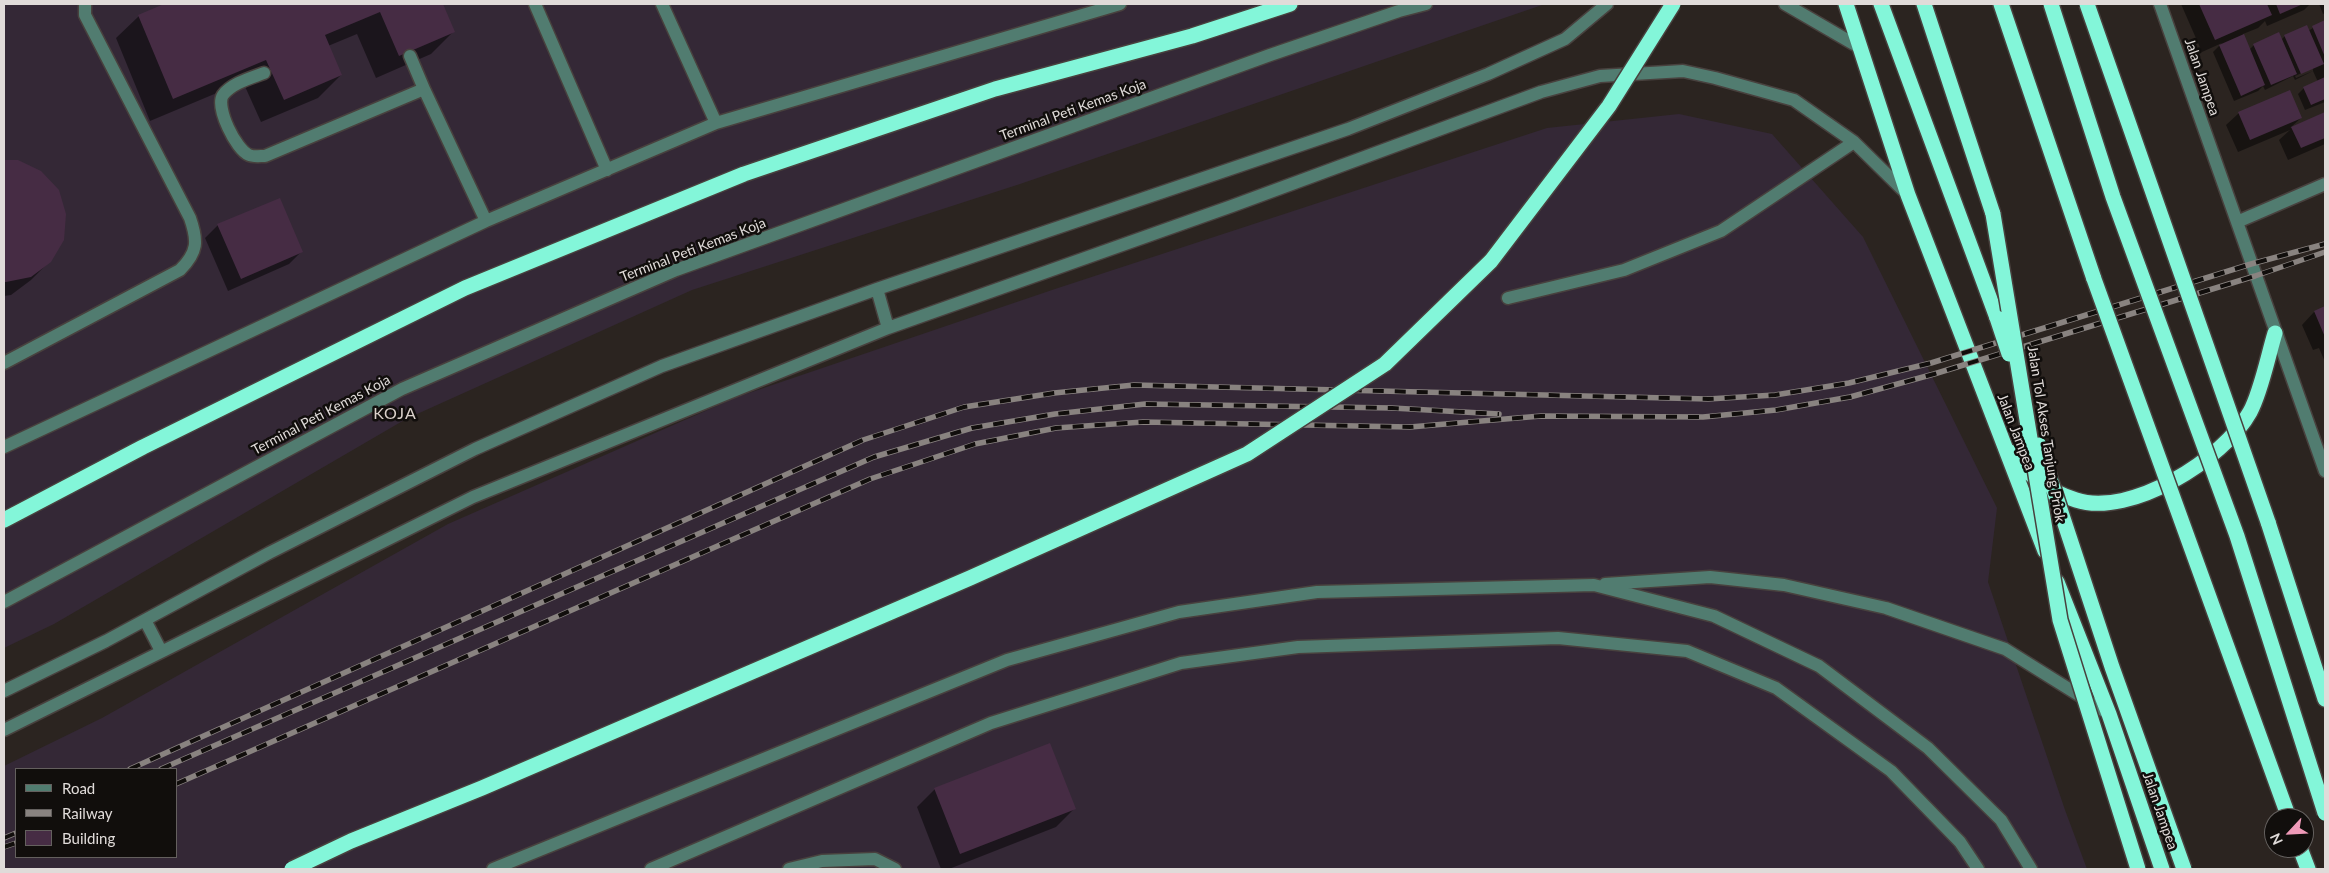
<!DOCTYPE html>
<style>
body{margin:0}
#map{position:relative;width:2329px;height:873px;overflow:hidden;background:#2b2420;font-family:Lato,sans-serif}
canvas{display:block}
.frame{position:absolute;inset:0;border:5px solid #e0dbd9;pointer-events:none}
.legend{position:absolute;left:15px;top:768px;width:162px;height:90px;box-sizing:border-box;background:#110e0c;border:1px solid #64605e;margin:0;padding:6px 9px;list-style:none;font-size:15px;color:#e0dbd9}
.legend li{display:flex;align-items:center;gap:10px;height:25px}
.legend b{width:25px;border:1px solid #64605e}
.north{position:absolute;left:2264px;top:808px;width:50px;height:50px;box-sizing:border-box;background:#110e0c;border:1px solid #64605e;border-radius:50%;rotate:245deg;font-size:14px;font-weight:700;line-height:20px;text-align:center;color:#e0dbd9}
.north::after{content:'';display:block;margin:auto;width:18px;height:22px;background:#ef9ab8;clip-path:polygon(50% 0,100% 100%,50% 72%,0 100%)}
</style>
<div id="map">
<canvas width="2329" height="873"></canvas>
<div class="frame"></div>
<ul class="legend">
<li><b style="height:6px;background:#517c70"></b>Road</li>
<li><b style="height:6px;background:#898380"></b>Railway</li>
<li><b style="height:14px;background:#462c44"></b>Building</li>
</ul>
<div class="north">N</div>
</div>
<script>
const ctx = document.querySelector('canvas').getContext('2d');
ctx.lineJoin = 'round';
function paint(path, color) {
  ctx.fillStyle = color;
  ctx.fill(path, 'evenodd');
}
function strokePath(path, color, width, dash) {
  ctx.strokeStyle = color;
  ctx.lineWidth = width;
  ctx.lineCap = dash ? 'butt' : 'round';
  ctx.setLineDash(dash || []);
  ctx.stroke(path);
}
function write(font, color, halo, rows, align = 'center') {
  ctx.font = font + ' Lato,sans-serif';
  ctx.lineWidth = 5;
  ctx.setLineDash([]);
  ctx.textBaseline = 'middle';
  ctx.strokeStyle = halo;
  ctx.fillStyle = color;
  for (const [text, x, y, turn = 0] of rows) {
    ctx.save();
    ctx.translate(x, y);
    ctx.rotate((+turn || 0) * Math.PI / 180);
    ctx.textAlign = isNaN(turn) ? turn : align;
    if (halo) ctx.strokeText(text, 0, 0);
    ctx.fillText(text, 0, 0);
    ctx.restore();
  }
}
paint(new Path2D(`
 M4 4H1545L1020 184 692 290 406 419 54 624 4 648Z
 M1679 114 1772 134 1863 237 1997 508 1988 582 2065 810 2087 869H4V766L102 718 448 524 737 397 1055 289 1547 128ZM16 769H176V857H16Z`), '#342836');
paint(new Path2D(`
 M167 4H442L453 32 431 54 376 78 357 34 328 46 341 75 318 98 261 122 243 82 150 121 116 38 139 16Z
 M2181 4H2310L2304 10 2267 26 2265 21 2258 28 2243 34 2249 50 2254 45 2281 40 2285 36 2308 31 2325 21V102L2305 110 2298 94 2304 88 2318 82 2313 71 2295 80 2293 76 2265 90 2263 86 2258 91 2234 101 2213 52 2222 43 2202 52ZM2313 68V71L2296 78 2295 76Z
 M2319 4H2325V13L2323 14Z
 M2239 113 2301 118 2290 128 2325 113V144L2288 160 2279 140 2290 130 2238 152 2226 125Z
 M17 161 50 261 31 280 11 295 4 296V162Z
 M218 225 302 251 289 264 228 291 205 238Z
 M2325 307V362L2319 348 2313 350 2302 325 2314 312Z
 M935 789 1074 809 1056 827 949 869H941L917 807Z`), '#0007');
paint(new Path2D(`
 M164 4H443L455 32 399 56 380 12 325 35 342 75 284 100 266 60 173 99 138 15Z
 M2199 4H2267L2272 15 2215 40Z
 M2276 4H2303L2280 14Z
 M2325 20V57L2312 26Z
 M2307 25 2324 64 2301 74 2284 35Z
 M2279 32 2297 74 2271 85 2253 44Z
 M2244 34 2265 85 2241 96 2219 45Z
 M2325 77V99L2311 105 2303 87Z
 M2290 90 2302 118 2250 140 2238 112Z
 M2325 112V138L2301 148 2291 127Z
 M4 160H18L41 171 59 190 66 214 64 240 51 262 31 277 6 282H4Z
 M280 198 303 252 241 279 217 224Z
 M2325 306V337L2314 311Z
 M1050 743 1076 809 960 854 934 788Z`), '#462c44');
const minor = new Path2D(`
 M535 4 607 170
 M662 4 716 123
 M1785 4 1859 47
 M2160 4 2325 471
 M410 56 424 89
 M264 73C251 78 232 83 223 95 215 107 236 150 249 155 253 157 260 156 265 156L424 89 486 221
 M2237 222 2325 184
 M877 289 888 328
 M1508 298 1624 270 1721 231 1854 142
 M4 363 180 270C198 252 198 241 190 218L85 15V4
 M4 447 486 221 716 123 1120 4
 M1605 584 1710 577 1784 585 1886 608 2005 649 2109 714
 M4 602 402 389 676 270 1270 55 1399 11 1426 4
 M145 620 161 651
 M4 691 106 641 269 553 475 449 662 366 877 289 1348 129 1488 74 1565 39 1607 4
 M4 730 473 497 888 328 1232 206 1541 92 1600 76 1683 71 1715 78 1794 100 1854 142 1908 195
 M493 869 1007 660 1179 612 1317 592 1594 585 1714 616 1819 666 1928 748 2001 820 2031 869
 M651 869 991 723 1181 663 1298 647 1558 638 1687 651 1776 688 1891 771 1960 842 1978 869
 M789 869 822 861 875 859 895 869`);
const highway = new Path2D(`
 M1846 4 1908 195 2045 551
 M1881 4 1997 318
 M1924 4 1993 214
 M2001 4 2094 279
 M2010 452C2031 476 2044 490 2076 500 2130 518 2224 459 2250 412 2261 392 2268 356 2275 333
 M4 520 143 447 465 288 744 174 995 89 1192 36 1290 4
 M2268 522 2325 699
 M2057 582 2109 714 2162 869
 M2300 848 2308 869`);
strokePath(minor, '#48413e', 15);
strokePath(highway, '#48413e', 18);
strokePath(minor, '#517c70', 12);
strokePath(highway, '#83f6d9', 15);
const rail = new Path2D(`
 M130 769 863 440 964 407 1054 393 1134 385 1708 399 1775 395 1849 383 1931 363 2251 264 2325 244
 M161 769 874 457 972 428 1055 414 1145 404 1392 408 1499 414
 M176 784 870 479 975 444 1056 428 1143 422 1410 427 1541 416 1703 417 1776 410 1850 397 1934 374 2255 276 2325 252
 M4 838 16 833
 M4 847 16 843`);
strokePath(rail, '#898380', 5.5);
strokePath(rail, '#110e0c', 4, [11]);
const highwayBridge = new Path2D(`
 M2051 4 2113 197 2237 536 2325 813
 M2087 4 2268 522
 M1993 214 2060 620 2138 869
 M2094 279 2289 818
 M1997 318 2009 354
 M2039 445 2112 667 2184 869
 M292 869 351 841 482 788 970 578 1247 454 1385 364 1491 261 1609 106 1673 4`);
strokePath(highwayBridge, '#48413e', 18, []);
strokePath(highwayBridge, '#83f6d9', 15);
write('14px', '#e0dbd9', '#110e0c', [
 ["Jalan Jampea",2202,77,71],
 ["Terminal Peti Kemas Koja",1073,110,-20],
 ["Terminal Peti Kemas Koja",693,250,-21],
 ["Terminal Peti Kemas Koja",321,415,-28],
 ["Jalan Jampea",2016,432,69],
 ["Jalan Tol Akses Tanjung Priok",2046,434,81],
 ["Jalan Jampea",2160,811,71]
]);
ctx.letterSpacing = '1px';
write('16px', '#dbd1cb', '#110e0c', [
 ["KOJA",395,414]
]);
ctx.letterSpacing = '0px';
</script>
